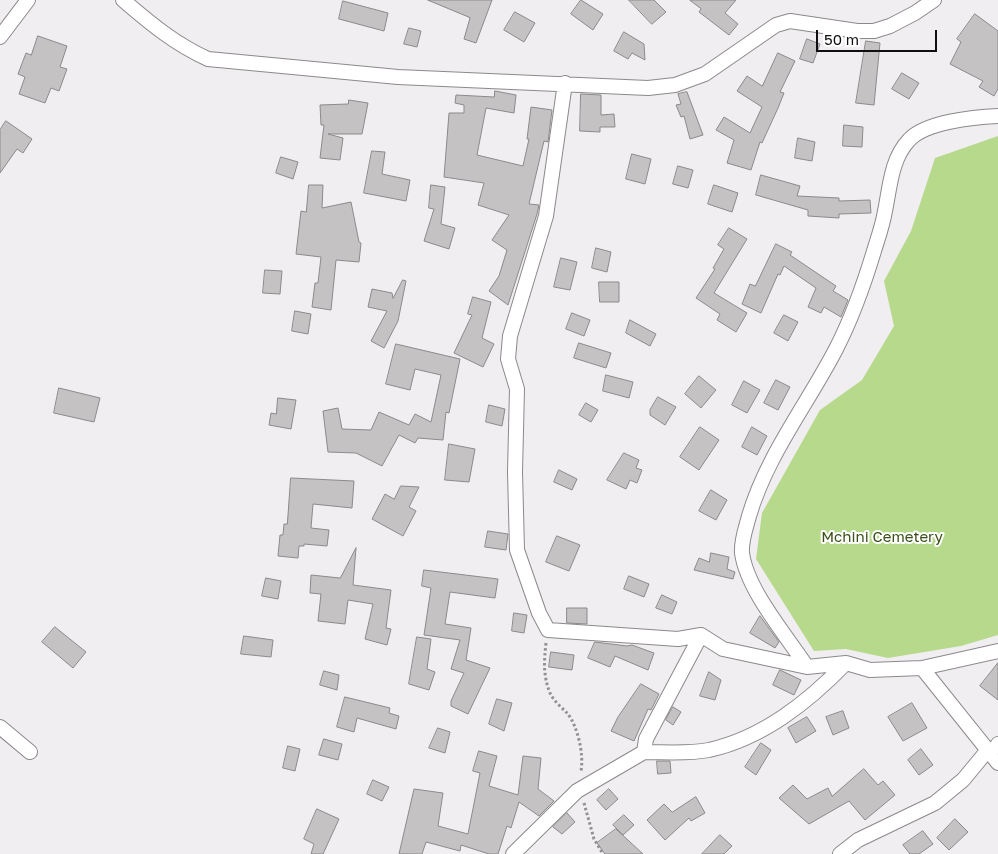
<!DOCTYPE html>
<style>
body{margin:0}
#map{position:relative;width:998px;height:854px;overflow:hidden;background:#f1eef1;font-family:"Golos Text",sans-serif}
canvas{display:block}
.scale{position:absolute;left:816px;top:30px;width:121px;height:22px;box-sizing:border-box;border:2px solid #100f10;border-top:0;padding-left:6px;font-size:15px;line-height:18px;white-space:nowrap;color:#100f10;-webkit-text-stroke:4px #fff;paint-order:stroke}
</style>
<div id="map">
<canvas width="998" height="854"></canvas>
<div class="scale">50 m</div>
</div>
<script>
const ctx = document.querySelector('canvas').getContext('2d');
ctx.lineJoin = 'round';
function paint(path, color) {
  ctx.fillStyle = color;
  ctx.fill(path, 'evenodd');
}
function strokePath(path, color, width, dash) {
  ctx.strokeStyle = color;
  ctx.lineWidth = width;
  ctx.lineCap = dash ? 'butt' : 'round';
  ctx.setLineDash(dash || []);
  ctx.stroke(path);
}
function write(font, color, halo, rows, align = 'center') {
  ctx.font = font + ' "Golos Text",sans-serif';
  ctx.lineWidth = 4;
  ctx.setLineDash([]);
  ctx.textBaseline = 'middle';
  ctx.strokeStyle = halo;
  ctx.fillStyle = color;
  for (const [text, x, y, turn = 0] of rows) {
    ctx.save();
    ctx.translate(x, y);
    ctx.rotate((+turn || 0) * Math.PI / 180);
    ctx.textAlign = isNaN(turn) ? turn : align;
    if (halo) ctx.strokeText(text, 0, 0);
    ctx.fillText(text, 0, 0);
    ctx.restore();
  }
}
paint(new Path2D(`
 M998 136V635L961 646 888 658 846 649 814 651 756 559 762 513 820 410 862 380 894 326 884 281 911 231 935 158Z`), '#b6d98b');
const building = new Path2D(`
 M428 0H492L476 43 464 39 470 18Z
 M581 0 603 14 593 30 571 14Z
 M629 0H654L666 12 652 24Z
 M690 0H736L725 13 738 24 729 35 699 12 701 9Z
 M343 1 388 13 384 31 339 19Z
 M515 12 535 23 524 42 504 30Z
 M975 14 998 31V89L994 96 979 87 983 81 950 64 961 42 957 39Z
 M409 28 421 31 417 47 404 44Z
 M624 32 644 44 645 60 632 53 628 59 614 51Z
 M38 36 67 46 60 67 67 69 59 91 51 88 45 103 19 94 25 77 18 74 26 53 31 55Z
 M807 39 820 44 813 63 800 59Z
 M866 41 880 43 874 105 856 103Z
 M778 53 795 61 780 92 784 93 778 108 762 143 760 142 751 170 727 163 734 140 716 130 724 117 750 133 762 107 737 91 747 76 762 86Z
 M902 73 919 83 909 99 892 89Z
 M495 91 516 95 514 113 486 108 477 155 523 166 529 139H527L531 107 552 110 548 142 544 141 529 204 539 205 537 214 508 305 489 291 499 276 507 250 492 240 509 215 478 205 484 183 444 177 449 113H464V105L455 103 456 95 494 97Z
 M687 92 703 135 690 139 684 116 681 117 676 105 681 104 678 94Z
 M581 94 601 95V115L614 114 615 127H600V132L580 131Z
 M349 100 368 103 362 134H328L343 138 340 160 320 158 324 125H321L320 105 348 104Z
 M6 121 32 139 23 153 17 149 0 173V130Z
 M844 125 863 127 862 147 843 146Z
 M798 138 815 142 812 161 795 158Z
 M372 151 385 152 382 174 410 180 406 201 364 193Z
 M632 154 651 159 645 184 626 179Z
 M281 157 298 162 293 179 276 173Z
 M678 166 693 170 688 188 673 184Z
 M761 175 800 186 797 196 839 198V201L870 200 871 213 839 214V218L808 216V210L756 195Z
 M309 185H323L322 208 351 202 359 242 361 243 359 262 336 260 331 310 312 307 315 283H318L321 257 296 254 301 211 306 212Z
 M431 185 445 187 441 224 455 228 449 249 424 241 434 209 429 208Z
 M714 185 738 193 732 212 708 204Z
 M729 228 747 239 714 293 747 313 736 332 717 320 720 314 696 298 715 269 713 268 724 249 718 245Z
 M776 244 792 252 790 255 836 286 833 291 848 300 841 317 824 307 821 313 808 307 816 288 784 266 780 275 778 274 761 313 742 304 750 284 755 286Z
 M596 248 611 252 607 272 592 268Z
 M561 258 577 262 570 290 554 287Z
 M265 270 282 271 280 294 263 293Z
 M403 280 406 281 398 321 384 348 371 341 387 311 368 307 372 289 392 293 393 298Z
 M599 282H619V302H600Z
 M473 297 491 302 482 338 494 344 483 367 454 353 472 315 468 314Z
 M295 311 311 314 308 334 292 331Z
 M572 313 590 320 584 336 566 329Z
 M784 315 798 322 788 341 774 333Z
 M630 320 656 334 650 346 626 333Z
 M579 343 611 353 606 368 574 358Z
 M396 344 460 359 449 413 446 412 443 440 418 438 415 443 399 435 382 466 356 453 328 452 323 411 338 408 342 429 371 430 379 412 409 425 415 414 431 422 441 375 415 369 410 390 386 384Z
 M606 375 633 382 629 398 603 391Z
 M699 376 716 390 701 408 685 394Z
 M776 380 790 387 778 410 764 403Z
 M744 381 760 390 747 413 732 405Z
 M59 388 100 398 94 422 54 413Z
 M658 397 676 407 665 425 650 415V410Z
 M278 398 296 400 291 429 269 425 271 413 276 414Z
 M586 403 598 410 591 422 579 415Z
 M489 405 505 409 502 426 486 422Z
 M700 427 719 440 699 470 680 457Z
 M752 427 767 436 757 455 742 447Z
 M449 444 475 449 469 482 445 480Z
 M624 453 639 460 636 468 642 470 637 483 630 480 626 489 607 480Z
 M559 470 577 479 572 490 554 482Z
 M291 478 354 481 352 508 313 504 311 528 329 530 327 546 304 544V546H299L298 558 278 556 280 535H283L284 524H287Z
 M401 486 419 487 409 507 416 511 403 536 372 519 385 494 394 499Z
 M711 490 727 500 716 520 699 511Z
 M488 531 508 534 506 550 485 547Z
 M557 536 580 545 569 571 546 562Z
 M356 548 353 585 391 590 386 628 391 629 387 645 365 639 373 604 348 600 345 624 318 621 321 594 310 593 311 575 340 578Z
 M711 553 729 557 727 569 735 572 733 579 694 570 699 558 709 562Z
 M424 570 498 579 495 598 450 592 445 624 471 628 466 660 490 668 468 714 451 706V701L464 673 451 669 460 640 424 635 431 588 422 586Z
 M629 576 649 584 644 597 624 589Z
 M266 578 281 581 278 599 262 596Z
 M662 595 677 602 672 614 656 608Z
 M567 608H587V624L567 623Z
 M514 613 527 615 524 633 512 631Z
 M760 616 779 642 775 648 750 633Z
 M55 627 86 652 73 668 42 642Z
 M244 636 273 640 271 657 241 654Z
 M417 637 431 639 427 669 435 672 429 690 409 684Z
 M595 642 627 646 632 645 654 653 648 670 615 656 610 667 588 658Z
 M551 652 574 655 572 670 549 667Z
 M998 663V700L980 686Z
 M780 670 801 680 794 695 773 685Z
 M324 671 339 675 337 690 320 685Z
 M709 672 721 680 715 700 700 696Z
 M641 684 659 694 651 710 648 709 634 741 611 731 618 717Z
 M345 697 390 708 389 713 399 716 396 729 357 718 354 732 337 727Z
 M497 699 512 703 504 731 489 724Z
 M912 703 927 728 903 741 888 717Z
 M673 707 681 712 673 725 666 720Z
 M843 711 849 728 833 735 826 717Z
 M807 717 816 731 796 743 788 728Z
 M438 728 450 732 445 753 429 748Z
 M324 739 342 744 338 760 319 755Z
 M761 743 771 750 756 775 745 767Z
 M288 746 300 749 295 771 283 768Z
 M921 749 933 765 919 775 908 760Z
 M479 751 497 756 489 786 518 795 523 756 541 758 538 789 554 801 539 816 519 802 511 828 507 826 498 854H489L461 845 460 851 426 842 422 854H399L414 789 443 793 438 826 468 834 480 773 473 771Z
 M657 761H670L671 773 658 774Z
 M864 769 878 785 883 781 895 795 865 820 849 801 809 824 779 798 793 785 807 799 828 788 832 796Z
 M373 780 389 787 382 801 367 794Z
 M609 789 618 799 606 810 597 800Z
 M696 797 705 813 691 821 689 818 665 840 647 820 664 804 672 812Z
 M317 809 339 819 323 854H311L314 844 304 839Z
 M567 813 575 822 562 834 553 827Z
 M624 815 634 825 623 835 613 825Z
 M955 819 968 832 949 850 937 838Z
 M616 829 643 854H605L597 843Z
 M923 831 933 844 919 854H910L903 845Z
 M720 835 732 846 724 854H702Z`);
paint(building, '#c5c2c4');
strokePath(building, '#8b898b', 1);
const minor = new Path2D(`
 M123 0C151 24 175 44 208 59L398 77 648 88 675 85 705 74 776 25 790 21 857 31H874L890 26 915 13 934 0
 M0 37 28 0
 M565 83 546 216 510 336 508 359 517 389 515 472 517 550 539 613 548 630 678 639 701 635 723 649 807 667 846 663 870 670 922 668 998 651
 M807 667C786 635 747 590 742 553 741 540 746 528 749 516 767 455 807 405 836 349 852 318 864 284 874 251 878 238 883 224 885 211 890 187 891 159 909 140 925 122 974 117 998 116
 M922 668 998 763
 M0 727 30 752
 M644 752C665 752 688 754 709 750 763 738 808 702 846 663
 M513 854 577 791 644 752 646 739 701 635
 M840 854 858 840 935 803 963 780 987 751 996 748 998 744`);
strokePath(minor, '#8c898b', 16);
strokePath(new Path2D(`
 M546 643C544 661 543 676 550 693 553 700 561 707 567 713 578 726 584 755 581 771
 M584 803 594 839 603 854`), '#929092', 3, [2.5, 2.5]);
strokePath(minor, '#fff', 14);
write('15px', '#3a4f18', '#fff', [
 ["Mchini Cemetery",882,537]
]);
</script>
